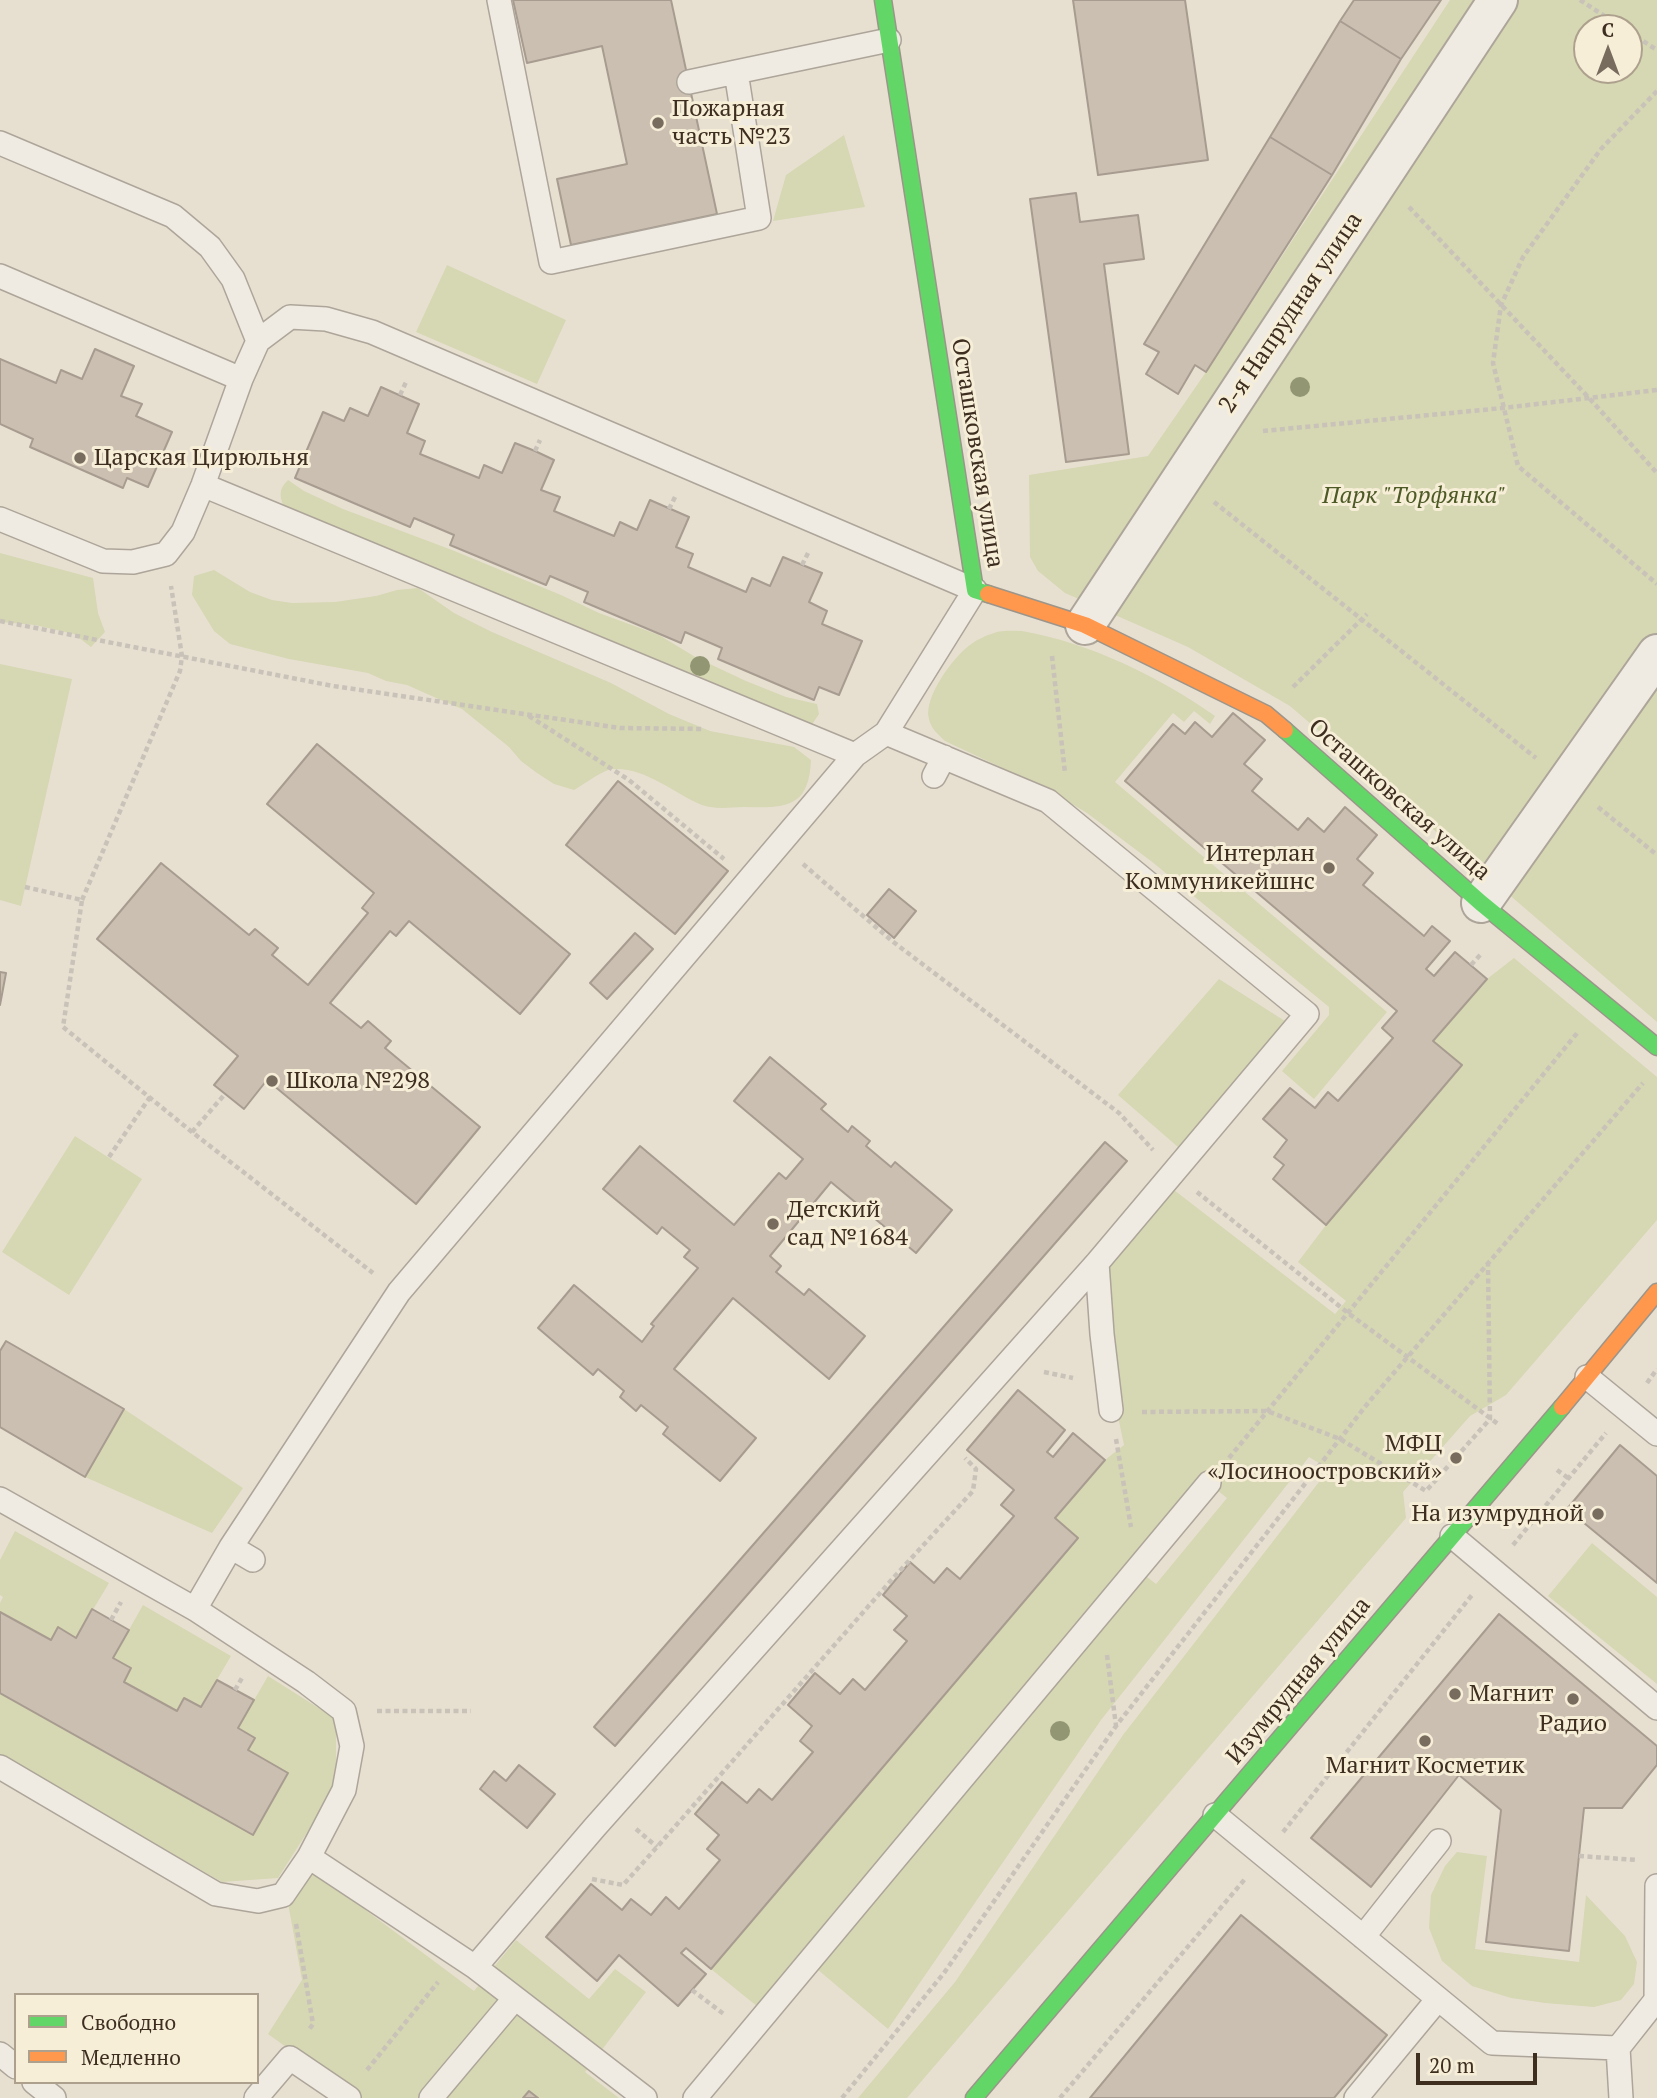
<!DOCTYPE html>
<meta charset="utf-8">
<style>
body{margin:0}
#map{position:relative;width:1657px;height:2098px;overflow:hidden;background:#e7e0d1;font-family:"PT Serif",serif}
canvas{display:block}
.legend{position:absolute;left:14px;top:1993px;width:245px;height:91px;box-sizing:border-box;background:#f7eed8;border:2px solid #ada18e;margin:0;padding:9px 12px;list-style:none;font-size:21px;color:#3d2e20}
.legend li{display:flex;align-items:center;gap:14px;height:35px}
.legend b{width:35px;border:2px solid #ada18e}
.north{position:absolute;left:1573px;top:14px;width:70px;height:70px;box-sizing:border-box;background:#f7eed8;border:2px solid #ada18e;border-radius:50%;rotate:0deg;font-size:19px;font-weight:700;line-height:28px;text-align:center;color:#3d2e20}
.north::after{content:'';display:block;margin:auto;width:24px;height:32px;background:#786c5e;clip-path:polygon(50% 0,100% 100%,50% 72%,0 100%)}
.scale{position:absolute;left:1416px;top:2053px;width:121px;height:32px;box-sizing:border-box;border:4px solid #3d2e20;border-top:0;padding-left:9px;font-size:21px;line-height:24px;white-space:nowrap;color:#3d2e20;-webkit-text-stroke:5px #f7eed8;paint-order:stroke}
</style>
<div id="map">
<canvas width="1657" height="2098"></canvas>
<ul class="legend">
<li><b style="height:9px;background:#63d668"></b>Свободно</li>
<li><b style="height:9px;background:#ff974d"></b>Медленно</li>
</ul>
<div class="north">С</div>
<div class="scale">20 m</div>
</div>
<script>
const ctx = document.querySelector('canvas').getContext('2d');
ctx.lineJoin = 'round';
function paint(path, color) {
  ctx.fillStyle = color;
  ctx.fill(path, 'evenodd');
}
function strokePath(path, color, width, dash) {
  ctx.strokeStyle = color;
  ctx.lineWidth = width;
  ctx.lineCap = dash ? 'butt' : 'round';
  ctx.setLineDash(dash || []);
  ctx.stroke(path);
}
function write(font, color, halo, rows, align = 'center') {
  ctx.font = font + ' "PT Serif",serif';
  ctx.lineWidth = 6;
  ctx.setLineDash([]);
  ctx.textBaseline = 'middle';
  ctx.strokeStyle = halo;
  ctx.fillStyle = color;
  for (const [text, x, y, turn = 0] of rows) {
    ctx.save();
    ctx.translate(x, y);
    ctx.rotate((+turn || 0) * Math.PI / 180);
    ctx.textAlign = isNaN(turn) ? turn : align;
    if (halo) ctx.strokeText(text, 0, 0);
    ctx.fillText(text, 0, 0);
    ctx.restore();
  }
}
paint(new Path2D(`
 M1450 0H1657V1022L1290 706 1188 647 1065 593 1038 571 1030 557 1029 475 1148 456 1206 372ZM1587 28H1629V70H1587Z
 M844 135 865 207 773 221 786 175Z
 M447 265 566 320 537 384 416 332Z
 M288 480 304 491 343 509 452 550 561 595 599 613 659 635 697 658 746 681 786 697 817 704 819 714 813 723 803 726 466 580 284 507C279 495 279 489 288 480Z
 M0 553 93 578 98 613 105 632 91 647 74 634 35 625 0 622Z
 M214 570 250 592 272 600 292 603 335 602 376 596 397 590 418 588 454 613 492 632 611 683 669 714 710 731 794 747 811 760C809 808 786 808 745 807 730 807 717 810 702 805 673 793 646 767 612 769 603 770 583 785 574 790L554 784 537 773 521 761 509 747 462 709 443 701 407 685 386 681 368 673 289 659 230 644 214 631 192 595 194 576Z
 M1022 631C1090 643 1158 676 1215 716L1210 724 1194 711 1184 722 1173 713 1115 782 1387 1012 1314 1099 1282 1071 1329 1015V1007L1151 861 1087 813 1049 790 945 741C938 734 931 729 929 719 923 698 953 657 970 645 976 640 987 635 994 633 1002 630 1013 631 1022 631Z
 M0 664 72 679 21 906 0 900Z
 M1514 958 1657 1077V1220L1506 1395 1470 1416 1403 1492 1406 1518 907 2098H858L955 1982 1123 1735 1329 1469 1309 1457 1101 1720 888 2029 817 1969 758 2007 711 1969 1078 1538 1055 1518 1105 1460 1124 1445 1116 1407 1103 1265 1174 1190 1335 1314 1346 1301 1298 1262 1326 1225 1462 1065 1433 1041 1487 979ZM1212 1486 1227 1498 1156 1584 1142 1573Z
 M1219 979 1288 1023 1178 1147 1118 1095Z
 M75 1136 142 1179 69 1295 2 1252Z
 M124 1409 243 1488 212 1533 85 1477Z
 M15 1531 109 1583 76 1638 58 1627 51 1640 0 1612V1603L3 1597 0 1595V1560Z
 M1592 1543 1657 1597V1684L1548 1596Z
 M143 1605 231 1656 201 1707 184 1698 177 1711 124 1682 131 1668 113 1658Z
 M268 1676 336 1719V1787L278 1878 222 1882 0 1755V1693L253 1834 248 1750 255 1738 238 1728Z
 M1457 1852 1487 1856 1475 1949 1579 1962 1586 1895 1625 1936 1637 1962 1634 1984 1621 2000 1594 2007 1545 2003 1511 1998 1472 1986 1442 1961 1429 1928 1431 1895 1445 1866Z
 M312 1870 474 1991 516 1940 589 1999 615 1969 646 1992 585 2072 619 2098H538L529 2091 523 2098H357L268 2034 302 1980 288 1903Z`), '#d6d7b3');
const building = new Path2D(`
 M513 0H671L717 214 571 245 557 179 627 164 602 46 527 63Z
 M1073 0H1185L1208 160 1098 175Z
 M1354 0H1441L1401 59 1340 21Z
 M1340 21 1401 59 1332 175 1270 137Z
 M1270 137 1332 175 1206 372 1195 365 1178 394 1146 374 1159 352 1144 344Z
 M1076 193 1080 222 1138 215 1144 259 1104 264 1129 454 1066 462 1030 199Z
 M95 349 134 366 121 396 142 404 136 416 172 432 148 487 127 478 123 488 30 447 33 439 0 424V359L56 383 61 370 82 379Z
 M381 387 419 404 407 433 425 441 420 454 479 478 484 465 502 473 515 443 535 451 554 460 541 490 560 497 554 511 614 536 620 522 637 530 650 500 689 517 676 547 693 554 688 567 746 592 752 578 770 586 783 557 822 573 809 602 827 611 822 624 862 641 839 695 819 687 814 700 718 659 722 648 685 632 681 643 584 602 588 592 550 576 546 585 450 545 454 535 414 518 410 527 295 478 323 412 344 421 350 408 368 416Z
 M1233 713 1265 740 1244 764 1262 779 1252 791 1298 830 1308 818 1324 832 1345 807 1377 835 1357 859 1373 873 1363 885 1424 936 1432 926 1450 941 1426 969 1434 976 1455 952 1487 979 1433 1041 1462 1065 1326 1225 1273 1179 1284 1165 1274 1157 1287 1140 1263 1119 1290 1088 1315 1108 1328 1092 1338 1101 1393 1038 1382 1028 1397 1011 1125 781 1173 724 1185 734 1195 722 1212 737Z
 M317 744 570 954 520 1014 409 921 396 936 390 931 330 1003 361 1028 368 1021 391 1041 385 1048 480 1127 416 1204 267 1080 244 1109 214 1085 238 1056 97 939 161 863 249 935 255 929 278 948 272 955 308 985 368 913 362 908 374 893 267 804Z
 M618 781 728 871 675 934 566 845Z
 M889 889 916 911 894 938 867 915Z
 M635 933 653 949 607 999 590 983Z
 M0 972 6 973 0 1005Z
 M770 1057 826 1104 821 1109 848 1132 852 1126 870 1141 866 1146 891 1167 895 1162 952 1210 916 1253 831 1182 770 1256 781 1266 776 1272 804 1295 809 1289 865 1336 829 1379 733 1298 674 1369 756 1438 720 1481 663 1434 668 1427 641 1405 636 1411 620 1397 624 1391 598 1369 593 1375 538 1328 574 1285 642 1342 654 1326 651 1324 698 1268 684 1257 690 1250 662 1227 657 1234 603 1189 640 1146 734 1225 779 1173 786 1179 803 1159 734 1101Z
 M1105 1142 1127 1161 615 1746 594 1727Z
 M6 1341 124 1409 85 1477 0 1427V1351Z
 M1018 1390 1065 1430 1047 1452 1053 1457 1073 1433 1105 1460 1055 1518 1078 1538 711 1969 686 1948 681 1953 706 1974 678 2006 619 1955 597 1981 546 1937 591 1884 622 1910 631 1899 651 1915 666 1897 679 1909 720 1860 707 1849 719 1835 695 1814 722 1782 747 1803 759 1789 772 1800 813 1752 800 1741 812 1726 788 1705 815 1673 840 1694 853 1679 865 1690 907 1641 894 1630 907 1616 883 1595 910 1562 934 1583 947 1568 960 1579 1014 1516 1001 1505 1014 1490 967 1450Z
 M1620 1445 1657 1476V1583L1567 1509Z
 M92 1609 129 1630 113 1658 131 1668 124 1682 177 1711 184 1698 201 1707 217 1680 254 1700 238 1728 255 1738 248 1750 288 1773 253 1835 0 1693V1612L51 1640 58 1627 76 1638Z
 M1499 1614 1657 1746V1765L1622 1808H1584L1569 1951 1486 1942 1501 1810 1459 1775 1371 1887 1311 1838Z
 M519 1765 555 1794 527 1828 480 1789 494 1771 506 1781Z
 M1241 1915 1387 2035 1334 2098H1090Z
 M529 2091 538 2098H523Z`);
paint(building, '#cbbfb2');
strokePath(building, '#a89c90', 2);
const lane = new Path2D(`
 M499 0 551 262 759 218 736 72 889 40
 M689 82 736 72
 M0 143 173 216 210 247 233 279 258 341
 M0 276 241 379
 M203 485 855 755
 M0 519 103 561 133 562 166 554 183 532 203 485 241 379 258 341 290 317 326 319 372 332 975 590 886 733 855 755 399 1292 231 1547 195 1609
 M934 776 944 757
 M1097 1263 1102 1334 1111 1410
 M1587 1377 1657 1434
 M0 1499 195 1609 306 1682 344 1711 352 1746 344 1790 309 1857 283 1895 258 1901 216 1894 0 1767
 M1452 1536 1657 1708
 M231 1547 253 1560
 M1215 1815 1492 2043 1618 2048 1656 2000 1657 1886
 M309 1857 475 1967 645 2098
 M1363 1937 1439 1841
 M475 1967 595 1827 1097 1263 1307 1014 1048 801 886 733
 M1618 2048 1621 2098
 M0 2054 16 2067
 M34 2082 54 2098
 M256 2098 290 2058 349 2098
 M431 2098 515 1998
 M695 2098 1209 1483
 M1356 2098 1438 1999`);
const street = new Path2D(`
 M1085 625 1498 0
 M1481 903 1657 654`);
const fast = new Path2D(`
 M883 0 975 590 988 594
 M1285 730 1481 903 1657 1047
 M974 2098 1562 1407`);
const slow = new Path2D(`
 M988 594 1085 625 1266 714 1285 730
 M1562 1407 1657 1292`);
strokePath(lane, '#ada599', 26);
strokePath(street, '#ada599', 42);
strokePath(fast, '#9c958a', 19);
strokePath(slow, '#9c958a', 19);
strokePath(new Path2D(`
 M1580 0 1623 28
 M1629 32 1657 50
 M1657 91 1601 149 1523 257 1501 305 1493 363 1518 466 1657 584
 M1409 207 1589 398 1657 473
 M400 395 407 380
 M1263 431 1503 408 1657 390
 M535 451 540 440
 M1214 502 1536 758
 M669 509 675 497
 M802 565 808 553
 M0 621 333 686 620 728 704 729
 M1052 656 1065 773
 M1293 687 1367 614
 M529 716 629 780 724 859
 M1598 807 1657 855
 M803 864 892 941 1119 1113 1153 1150
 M25 887 82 900 63 1027 192 1132 373 1273
 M82 900 180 671 182 656 171 586
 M1471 965 1482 953
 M192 1132 225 1094
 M109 1157 150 1097
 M1197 1192 1348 1313 1498 1424
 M1044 1372 1073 1378
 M1647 1383 1657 1369
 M1142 1412 1267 1411 1340 1439 1426 1491 1490 1419 1488 1264
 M1116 1439 1131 1527
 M1229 1458 1578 1032
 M1557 1470 1568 1478
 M1513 1545 1606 1433
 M111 1620 121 1602
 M1107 1655 1116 1726
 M235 1690 242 1678
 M377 1711H471
 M636 1829 657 1847
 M1283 1832 1472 1595
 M1579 1856 1637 1860
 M592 1879 623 1885 657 1847 895 1576 973 1491 976 1469 965 1458
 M296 1924 313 2024 308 2031
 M692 1990 725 2015
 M367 2070 438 1982
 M842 2098 944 1973 1116 1726 1368 1403 1643 1083
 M1060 2098 1245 1879`), '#c8c2b9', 4.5, [5, 3.5]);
strokePath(lane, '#efebe3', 23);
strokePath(street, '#efebe3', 38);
strokePath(fast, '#63d668', 16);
strokePath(slow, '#ff974d', 16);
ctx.fillStyle = '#929673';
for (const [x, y] of [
 [1300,387],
 [700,666],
 [1060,1731]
]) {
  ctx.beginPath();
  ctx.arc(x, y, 10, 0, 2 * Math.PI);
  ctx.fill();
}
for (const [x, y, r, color] of [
 [658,123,7,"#786c5e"],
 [80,458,7,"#786c5e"],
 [1329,868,7,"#786c5e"],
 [272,1081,7,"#786c5e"],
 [773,1224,7,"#786c5e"],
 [1456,1458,7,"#786c5e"],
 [1598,1514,7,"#786c5e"],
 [1455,1694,7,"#786c5e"],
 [1573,1699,7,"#786c5e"],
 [1425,1741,7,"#786c5e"]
]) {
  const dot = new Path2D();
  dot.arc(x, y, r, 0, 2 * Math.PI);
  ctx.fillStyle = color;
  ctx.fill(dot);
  strokePath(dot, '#f7eed8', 2.5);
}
write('24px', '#3d2e20', '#f7eed8', [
 ["Пожарная",672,109],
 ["часть №23",672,137],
 ["Царская Цирюльня",94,458],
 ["Интерлан",1315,854,"right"],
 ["Коммуникейшнс",1315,882,"right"],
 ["Школа №298",286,1081],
 ["Детский",787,1210],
 ["сад №1684",787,1238],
 ["МФЦ",1442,1444,"right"],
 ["«Лосиноостровский»",1442,1472,"right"],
 ["На изумрудной",1584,1514,"right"],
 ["Магнит",1469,1694],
 ["Радио",1573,1724,"center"],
 ["Магнит Косметик",1425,1766,"center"]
], 'left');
write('24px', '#3d2e20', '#f7eed8', [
 ["2-я Напрудная улица",1291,313,-56],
 ["Осташковская улица",977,453,81],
 ["Осташковская улица",1399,800,41],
 ["Изумрудная улица",1299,1681,-50]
]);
write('italic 24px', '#4d5a26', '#f7eed8', [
 ["Парк \"Торфянка\"",1414,496]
]);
</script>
